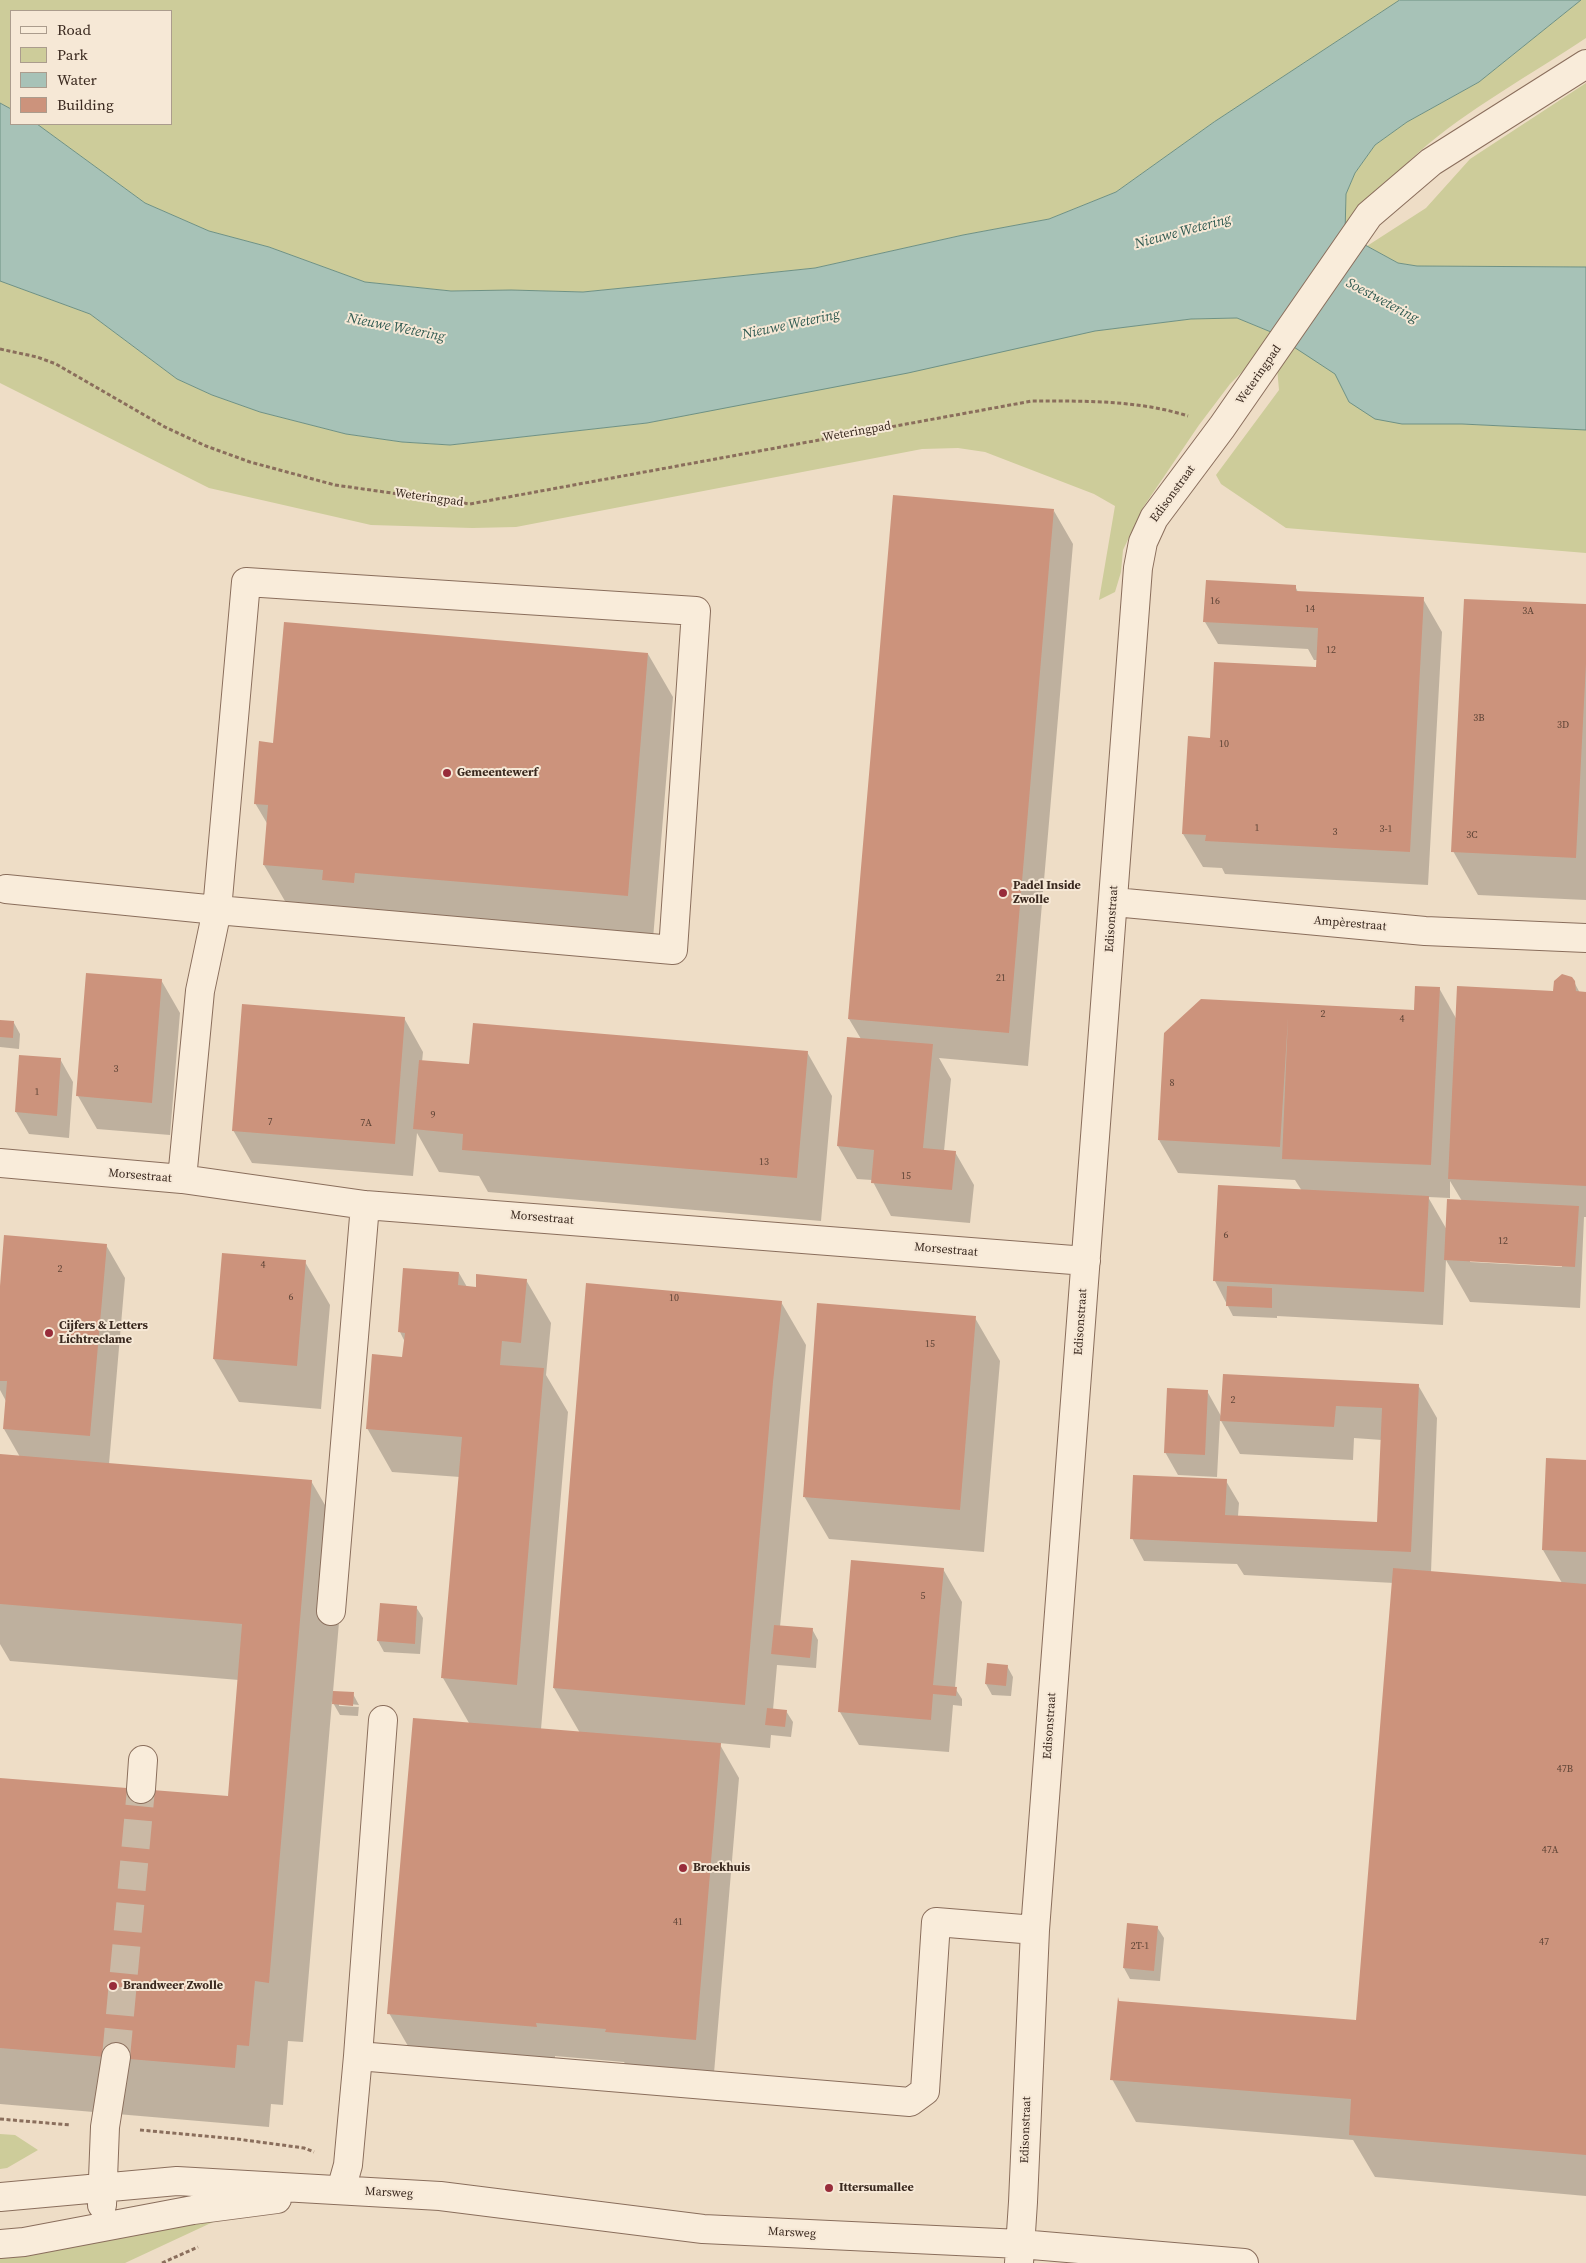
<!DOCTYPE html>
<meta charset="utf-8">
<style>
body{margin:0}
#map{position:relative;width:1586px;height:2263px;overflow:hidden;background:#eeddc6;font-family:"Source Serif 4",serif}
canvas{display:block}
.legend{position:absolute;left:10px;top:10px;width:162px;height:115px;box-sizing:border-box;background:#f6e8d6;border:1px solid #ab9c8d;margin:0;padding:6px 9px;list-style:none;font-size:15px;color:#3a291f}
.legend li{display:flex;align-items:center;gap:10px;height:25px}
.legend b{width:25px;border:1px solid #ab9c8d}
</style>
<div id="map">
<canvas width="1586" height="2263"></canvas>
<ul class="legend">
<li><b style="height:6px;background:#f9ecda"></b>Road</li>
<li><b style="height:14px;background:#cdcc9a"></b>Park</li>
<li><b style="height:14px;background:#a7c2b7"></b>Water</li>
<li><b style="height:14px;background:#cc937c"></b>Building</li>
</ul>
</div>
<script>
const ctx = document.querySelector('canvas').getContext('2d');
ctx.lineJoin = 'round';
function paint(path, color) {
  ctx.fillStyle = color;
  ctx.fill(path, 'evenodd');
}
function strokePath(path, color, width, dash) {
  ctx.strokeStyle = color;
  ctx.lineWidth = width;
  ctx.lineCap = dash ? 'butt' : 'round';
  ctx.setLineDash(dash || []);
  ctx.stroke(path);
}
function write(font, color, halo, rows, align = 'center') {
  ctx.font = font + ' "Source Serif 4",serif';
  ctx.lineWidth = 4;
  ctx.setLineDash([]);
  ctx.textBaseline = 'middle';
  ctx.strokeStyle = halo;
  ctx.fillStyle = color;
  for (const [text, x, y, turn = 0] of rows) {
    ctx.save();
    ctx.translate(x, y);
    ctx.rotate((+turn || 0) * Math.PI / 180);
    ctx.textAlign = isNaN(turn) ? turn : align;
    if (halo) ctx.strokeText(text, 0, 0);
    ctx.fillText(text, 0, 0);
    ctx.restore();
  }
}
paint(new Path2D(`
 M0 0H1400L1214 122 1116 192 1049 219 963 235 815 268 643 286 583 292 511 290 451 291 365 282 269 247 209 231 145 203 37 124H171V11H11V109L0 103Z
 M1581 0H1586V38C1532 74 1468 109 1419 152 1392 176 1369 206 1345 234L1346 194 1355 173 1375 145 1407 122 1479 82Z
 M1586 83V267L1417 266 1398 263 1367 246 1426 208 1470 159Z
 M0 281 90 314 177 379 212 395 260 412 346 434 402 442 450 445 647 423 1094 331 1191 319 1237 318 1271 332 1246 368 1230 384 1199 425 1144 506 1123 550 1121 572 1115 592 1099 600 1115 506 1094 494 985 452 958 448 922 449 516 527 472 528 371 525 209 488 0 383Z
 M1295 346 1336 374 1349 402 1402 424H1462L1586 430V553L1286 528 1221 484 1216 475 1279 390 1277 368Z
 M0 2134 15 2135 38 2150 7 2168 0 2169Z
 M226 2216 125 2263H0V2257Z`), '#cdcc9a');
const water = new Path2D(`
 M1400 0H1581L1479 82 1407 122 1375 145 1355 173 1346 194 1345 234 1398 263 1417 266 1586 267V430L1462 424H1402L1375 419 1349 402 1335 374 1271 332 1237 318 1191 319 1095 331 908 373 647 423 450 445 402 442 346 434 260 412 212 395 177 379 90 314 0 281V103L11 109V124H37L145 203 209 231 269 247 365 282 451 291 511 290 583 292 643 286 815 268 963 235 1049 219 1116 192 1214 122Z`);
paint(water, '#a7c2b7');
strokePath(water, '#6e9184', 1);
paint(new Path2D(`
 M1054 511 1073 544 1028 1066 939 1058 951 1079 944 1151 955 1152 974 1185 970 1223 891 1216 872 1180 857 1179 838 1146 861 1039 849 1019Z
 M1295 586 1298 592 1423 599 1442 632 1428 885 1225 874 1222 868 1203 867 1183 834 1212 739 1317 669V660H1314L1308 649 1218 644 1205 622Z
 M1586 606V900L1478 895 1453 851Z
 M648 654 673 697 653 939 289 908 264 865 268 825 255 803 274 744Z
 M161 980 180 1013 170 1135 97 1129 78 1096Z
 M1574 982 1580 993H1586V1217H1584L1580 1308 1470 1302 1446 1260 1443 1325 1277 1316V1318L1233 1316 1215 1281 1302 1191 1295 1180 1178 1173 1159 1140 1165 1033 1202 1000 1416 1011 1439 988 1457 1020 1554 992ZM1450 1181 1462 1201 1447 1230 1428 1197 1450 1198ZM1470 1260 1562 1265V1267L1470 1262Z
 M404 1018 423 1052 422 1062 470 1066 807 1052 832 1096 821 1221 488 1192 479 1176 439 1172 417 1133 413 1176 252 1163 233 1130Z
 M0 1021 14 1023 20 1034 19 1049 0 1047Z
 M60 1059 73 1082 69 1138 29 1134 16 1112Z
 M106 1245 125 1278 109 1464 311 1481 346 1541 333 1692 353 1694 359 1705 358 1716 340 1715 332 1701 303 2042 288 2041 283 2105 271 2104 269 2127 0 2104V1779L229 1798 239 1680 10 1661 0 1644V1455L20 1457 4 1429 6 1401 0 1390V1302ZM339 1703 359 1705V1707L339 1706Z
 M305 1262 330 1305 321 1409 239 1402 214 1359Z
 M459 1273 467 1287 477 1288 526 1280 551 1323 546 1375 568 1412 541 1729 580 1733 554 1688 781 1302 806 1345 780 1627 812 1629 818 1640 816 1668 777 1665 773 1710 786 1711 793 1722 791 1737 771 1735 770 1748 719 1743 739 1778 714 2073 626 2065 624 2062 555 2056V2059L408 2046 389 2013 469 1723 443 1678 460 1477 392 1472 367 1428 404 1358 405 1342 400 1332Z
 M975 1318 1000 1361 984 1552 829 1539 804 1496Z
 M1418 1385 1437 1418 1431 1572 1562 1583 1543 1550 1586 1462V2196L1375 2177 1353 2140 1136 2122 1112 2079 1357 2022 1394 1583 1244 1575 1237 1564 1144 1561 1132 1538 1226 1481 1239 1503 1238 1516 1378 1523 1382 1440 1354 1438 1353 1460 1240 1454 1220 1419 1217 1477 1178 1475 1165 1452 1207 1391 1221 1416Z
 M943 1569 962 1602 955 1688 962 1699V1706L953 1705 949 1752 859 1745 840 1712Z
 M381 1604 416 1607 423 1618 420 1654 384 1652 378 1641Z
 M1007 1666 1013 1677 1011 1696 992 1695 986 1684Z
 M1157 1927 1164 1938 1160 1981 1130 1979 1124 1968Z`), '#0003');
paint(new Path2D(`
 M893 495 1054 509 1009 1033 848 1019Z
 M1206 580 1296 585V591L1424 597 1410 852 1205 841 1206 835 1182 834 1188 736 1210 738 1214 662 1316 667 1318 628 1203 622Z
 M1464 599 1586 604V664L1576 858 1451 852Z
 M284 622 648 653 628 896 355 873 354 883 322 880 323 870 263 865 268 805 254 804 259 741 273 743Z
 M86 973 162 979 152 1103 76 1096Z
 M1562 974 1572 977 1575 981 1576 991 1586 992V1186L1448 1179 1457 986 1553 991 1554 981Z
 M1415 986 1440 987 1431 1165 1282 1159 1288 1018 1280 1147 1158 1140 1164 1033 1201 999 1414 1010Z
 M242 1004 405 1017 395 1144 232 1131Z
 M0 1020 14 1021 13 1038 0 1037Z
 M473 1023 808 1051 797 1178 462 1150 463 1134 413 1129 419 1060 469 1064Z
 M847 1037 933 1044 923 1148 956 1151 952 1190 871 1183 874 1150 837 1146Z
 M19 1055 61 1058 57 1116 15 1112Z
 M1218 1185 1429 1196 1424 1292 1213 1281Z
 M1447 1199 1579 1206 1575 1267 1444 1260Z
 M4 1235 107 1244 90 1436 3 1429 7 1381H0V1286Z
 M222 1253 306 1260 297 1366 213 1359Z
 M403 1268 459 1272 458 1285 476 1287V1274L527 1279 521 1343 502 1341 500 1365 544 1368 517 1685 441 1678 462 1437 366 1429 372 1354 402 1357 405 1333 398 1332Z
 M586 1283 782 1301 773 1382 745 1705 553 1688Z
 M1227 1286 1272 1288V1308L1226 1306Z
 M817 1303 976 1316 960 1510 803 1497Z
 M1223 1374 1419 1384 1411 1552 1130 1539 1133 1475 1227 1479 1225 1515 1377 1522 1382 1408 1336 1406 1334 1427 1220 1421Z
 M1167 1388 1208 1390 1205 1455 1164 1453Z
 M0 1454 312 1480 269 1983 255 1981 249 2046 237 2045 235 2068 0 2048V1778L228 1796 242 1624 0 1604Z
 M1546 1458 1586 1460V1552L1542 1550Z
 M851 1560 944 1568 933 1685 957 1687 956 1696 933 1694 931 1720 838 1712Z
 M1393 1568 1586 1584V2155L1349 2135 1351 2099 1110 2080 1118 1997 1119 2001 1356 2020Z
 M380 1603 417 1606 415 1644 377 1641Z
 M774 1625 813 1628 810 1658 771 1654Z
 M987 1663 1008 1665 1006 1686 985 1684Z
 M333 1691 354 1692 353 1706 332 1704Z
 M767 1708 787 1710 785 1727 765 1725Z
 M413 1718 721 1743 696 2040 605 2032 606 2029 536 2023 537 2027 387 2014Z
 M1127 1923 1158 1926 1154 1971 1123 1968Z`), '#cc937c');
strokePath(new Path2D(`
 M116 2057 141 1789`), '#cab9a5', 28, [28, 14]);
const minor = new Path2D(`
 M6 889 217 910 673 950 696 611 246 582 217 910 200 991 182 1179
 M1114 902 1425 931 1586 938
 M0 1163 182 1179 365 1205 1086 1261
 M331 1611 365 1205
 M141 1789 143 1760
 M358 2056 910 2102 925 2091 936 1922 1035 1930
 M341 2190 348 2165 358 2056 383 1720
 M0 2197 177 2181 440 2196 703 2229 1020 2244 1244 2263
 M102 2205 105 2127 116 2057
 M0 2244 24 2242 193 2210 277 2199
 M1019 2263 1023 2202 1035 1930 1138 568 1143 542 1154 518 1222 427 1369 215 1431 162 1586 64`);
strokePath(minor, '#8a6e5c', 30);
strokePath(new Path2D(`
 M0 349 37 357 56 364 165 427 206 446 250 462 335 485 470 504 1032 401C1084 401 1138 400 1188 416
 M0 2119 71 2125
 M140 2130 237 2139 304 2148 314 2152
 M162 2263 198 2247`), '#8a6e5c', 3, [4, 2.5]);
strokePath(minor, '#f9ecda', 28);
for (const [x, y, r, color] of [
 [447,773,5,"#982c3a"],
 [1003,893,5,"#982c3a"],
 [49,1333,5,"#982c3a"],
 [683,1868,5,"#982c3a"],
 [113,1986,5,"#982c3a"],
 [829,2188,5,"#982c3a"]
]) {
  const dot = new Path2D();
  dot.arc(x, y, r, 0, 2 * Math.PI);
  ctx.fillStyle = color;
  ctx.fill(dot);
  strokePath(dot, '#f6e8d6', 2);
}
write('10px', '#5e4436', null, [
 ["16",1215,601],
 ["14",1310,609],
 ["3A",1528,611],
 ["12",1331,650],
 ["3B",1479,718],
 ["3D",1563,725],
 ["10",1224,744],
 ["1",1257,828],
 ["3-1",1386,829],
 ["3",1335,832],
 ["3C",1472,835],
 ["21",1001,978],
 ["2",1323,1014],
 ["4",1402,1019],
 ["3",116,1069],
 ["8",1172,1083],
 ["1",37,1092],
 ["9",433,1115],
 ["7",270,1122],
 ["7A",366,1123],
 ["13",764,1162],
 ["15",906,1176],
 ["6",1226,1235],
 ["12",1503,1241],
 ["4",263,1265],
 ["2",60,1269],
 ["6",291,1297],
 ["10",674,1298],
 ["15",930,1344],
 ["2",1233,1400],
 ["5",923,1596],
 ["47B",1565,1769],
 ["47A",1550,1850],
 ["41",678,1922],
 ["47",1544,1942],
 ["2T-1",1140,1946]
]);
write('12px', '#3a291f', '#f6e8d6', [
 ["Weteringpad",1259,375,-55],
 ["Weteringpad",857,432,-10],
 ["Edisonstraat",1173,494,-54],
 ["Weteringpad",429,498,8],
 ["Edisonstraat",1112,919,-86],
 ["Ampèrestraat",1350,924,5],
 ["Morsestraat",140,1176,5],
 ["Morsestraat",542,1218,5],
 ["Morsestraat",946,1250,5],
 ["Edisonstraat",1081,1322,-86],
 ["Edisonstraat",1050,1726,-86],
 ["Edisonstraat",1026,2130,-88],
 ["Marsweg",389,2193,3],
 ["Marsweg",792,2233,3]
]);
write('bold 12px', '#3a291f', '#f6e8d6', [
 ["Gemeentewerf",457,773],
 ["Padel Inside",1013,886],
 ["Zwolle",1013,900],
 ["Cijfers & Letters",59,1326],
 ["Lichtreclame",59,1340],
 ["Broekhuis",693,1868],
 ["Brandweer Zwolle",123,1986],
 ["Ittersumallee",839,2188]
], 'left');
write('italic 14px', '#2f5a51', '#f6e8d6', [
 ["Nieuwe Wetering",1183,232,-15],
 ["Soestwetering",1382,301,28],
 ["Nieuwe Wetering",791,325,-12],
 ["Nieuwe Wetering",396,328,11]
]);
</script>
